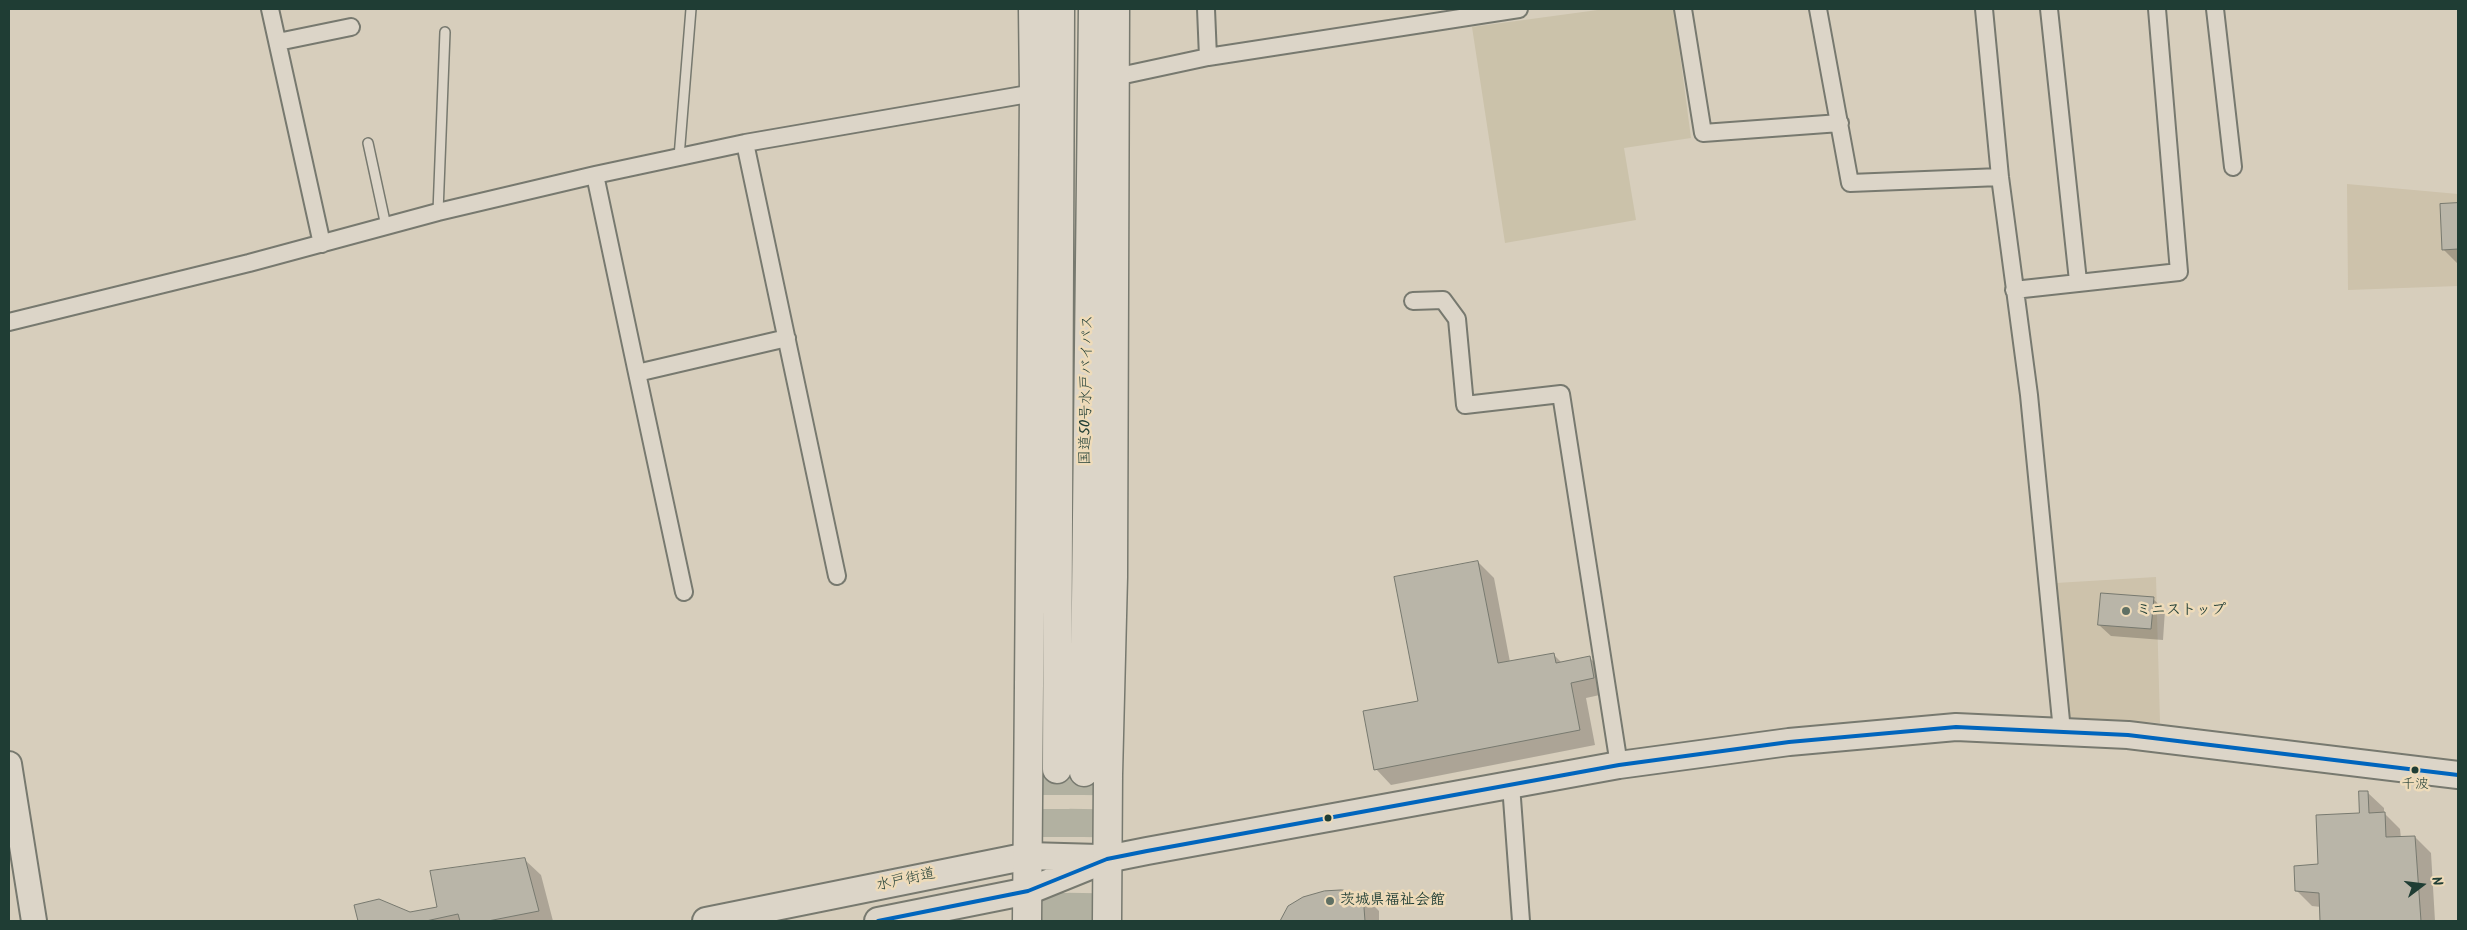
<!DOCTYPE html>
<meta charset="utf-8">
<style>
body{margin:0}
#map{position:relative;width:2467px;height:930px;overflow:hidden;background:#d7cebc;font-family:Kalam,sans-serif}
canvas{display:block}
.frame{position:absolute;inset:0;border:10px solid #1f3d34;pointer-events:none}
.north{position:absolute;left:2397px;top:860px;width:50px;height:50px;-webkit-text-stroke:4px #eedbb9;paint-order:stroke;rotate:75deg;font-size:14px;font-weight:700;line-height:20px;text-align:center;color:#1f3d34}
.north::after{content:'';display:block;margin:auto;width:18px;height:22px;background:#1f3d34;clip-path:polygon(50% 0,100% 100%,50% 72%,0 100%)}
</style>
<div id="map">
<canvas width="2467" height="930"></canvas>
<div class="frame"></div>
<div class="north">N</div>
</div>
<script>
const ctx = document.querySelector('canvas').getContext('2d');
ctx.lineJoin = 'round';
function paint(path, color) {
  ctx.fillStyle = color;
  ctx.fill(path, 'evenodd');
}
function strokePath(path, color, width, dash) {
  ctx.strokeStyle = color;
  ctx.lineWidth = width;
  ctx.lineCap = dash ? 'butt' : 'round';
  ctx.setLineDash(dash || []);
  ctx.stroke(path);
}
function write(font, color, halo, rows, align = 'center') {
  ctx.font = font + ' Kalam,"Klee One",sans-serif';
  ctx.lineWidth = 5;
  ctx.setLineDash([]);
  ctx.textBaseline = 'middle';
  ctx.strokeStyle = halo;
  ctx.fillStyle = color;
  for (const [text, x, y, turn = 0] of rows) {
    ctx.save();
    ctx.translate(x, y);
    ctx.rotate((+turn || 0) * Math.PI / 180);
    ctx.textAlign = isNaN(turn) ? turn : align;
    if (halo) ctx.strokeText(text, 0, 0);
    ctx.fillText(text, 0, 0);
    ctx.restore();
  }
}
paint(new Path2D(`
 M2347 184 2458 194V286L2348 290Z
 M2156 577 2160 723 2068 718 2056 583Z`), '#cdc2ab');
paint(new Path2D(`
 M1605 9H1674L1691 138 1624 148 1636 220 1505 243 1472 27Z`), '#cbc2aa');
paint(new Path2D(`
 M2458 204V264L2443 249 2441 205Z
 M1478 562 1494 578 1510 662 1553 654 1562 663 1590 658 1605 674 1609 693 1586 698 1595 745 1391 785 1376 769 1419 702Z
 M2153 599 2165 610 2163 640 2111 636 2099 625Z
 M2368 793 2384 808V813L2400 829 2401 838 2415 837 2431 853 2435 921H2321V907L2312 906 2296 890 2360 814Z
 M525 860 541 875 553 921H359L355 906 410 914 438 908Z
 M1363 895 1379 911V921H1282L1289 907Z`), '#0003');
const building = new Path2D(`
 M2458 203V249L2442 250 2440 204Z
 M1478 561 1498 663 1554 653 1556 663 1590 656 1594 678 1571 683 1580 730 1374 770 1363 711 1418 701 1394 577Z
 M2101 593 2154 597 2151 629 2098 625Z
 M2359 791H2368L2369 813 2385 812 2386 837 2415 836 2421 921H2320L2319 893 2295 891 2294 866 2318 864 2316 815 2359 813Z
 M525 858 539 911 488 921H460L458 914 426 921H358L354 905 379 899 410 912 437 907 430 871Z
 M1342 890 1363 894 1365 921H1280L1288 906 1303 897 1324 891Z`);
paint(building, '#b9b5a8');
strokePath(building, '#77796f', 1);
strokePath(new Path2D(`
 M1056 921 1057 769
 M1082 921 1084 772`), '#b2b1a1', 28, [28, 14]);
const lane = new Path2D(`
 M368 143 386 226
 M679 157 691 9
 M438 212 445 32`);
const street = new Path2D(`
 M270 9 322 244
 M1206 9 1208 57
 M1683 9 1703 133 1840 123
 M1818 9 1850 183 2000 177
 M1984 9 2000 177 2029 395 2062 731
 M2049 9 2078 281
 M2215 9 2233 167
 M278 42 351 27
 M1115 77 1208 57 1519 9
 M745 143 837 576
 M595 175 637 373
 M2014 290 2179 272 2157 9
 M1413 301 1443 300 1457 319 1465 405 1561 394 1619 765
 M9 322 249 263 438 212 595 175 745 143 1034 93
 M684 592 637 373 787 338
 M1511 785 1521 921`);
const secondary = new Path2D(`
 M9 764 34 921`);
const primary = new Path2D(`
 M706 921 1028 856 1099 858
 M878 921 1028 891 1107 859 1147 851 1619 765 1789 742 1956 727 2128 735 2458 775`);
const highway = new Path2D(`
 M1057 769 1060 9
 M1084 772 1093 9
 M1027 921 1034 93 1033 9
 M1107 921 1108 775 1113 577 1115 9`);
strokePath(lane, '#77796f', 12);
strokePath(street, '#77796f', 20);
strokePath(secondary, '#77796f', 28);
strokePath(primary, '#77796f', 30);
strokePath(highway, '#77796f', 31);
strokePath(lane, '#dcd5c8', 9);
strokePath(street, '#dcd5c8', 16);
strokePath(secondary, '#dcd5c8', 24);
strokePath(primary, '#dcd5c8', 26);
strokePath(highway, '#dcd5c8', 28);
strokePath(new Path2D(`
 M878 921 1028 891 1107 859 1147 851 1619 765 1789 742 1956 727 2128 735 2458 775`), '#0065bd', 4);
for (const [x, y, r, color] of [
 [2126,611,5,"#5f7064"],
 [2415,770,4.5,"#1f3d34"],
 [1328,818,4.5,"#1f3d34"],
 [1330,901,5,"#5f7064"]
]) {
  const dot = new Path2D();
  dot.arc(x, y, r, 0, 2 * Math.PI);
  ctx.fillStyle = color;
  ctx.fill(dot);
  strokePath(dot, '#eedbb9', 2);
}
write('14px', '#1f3d34', '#eedbb9', [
 ["千波",2415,786]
]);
write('15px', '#1f3d34', '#eedbb9', [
 ["国道50号水戸バイパス",1088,390,-89],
 ["水戸街道",906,881,-12]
]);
write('bold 15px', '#1f3d34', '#eedbb9', [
 ["ミニストップ",2136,611],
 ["茨城県福祉会館",1340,901]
], 'left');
</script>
